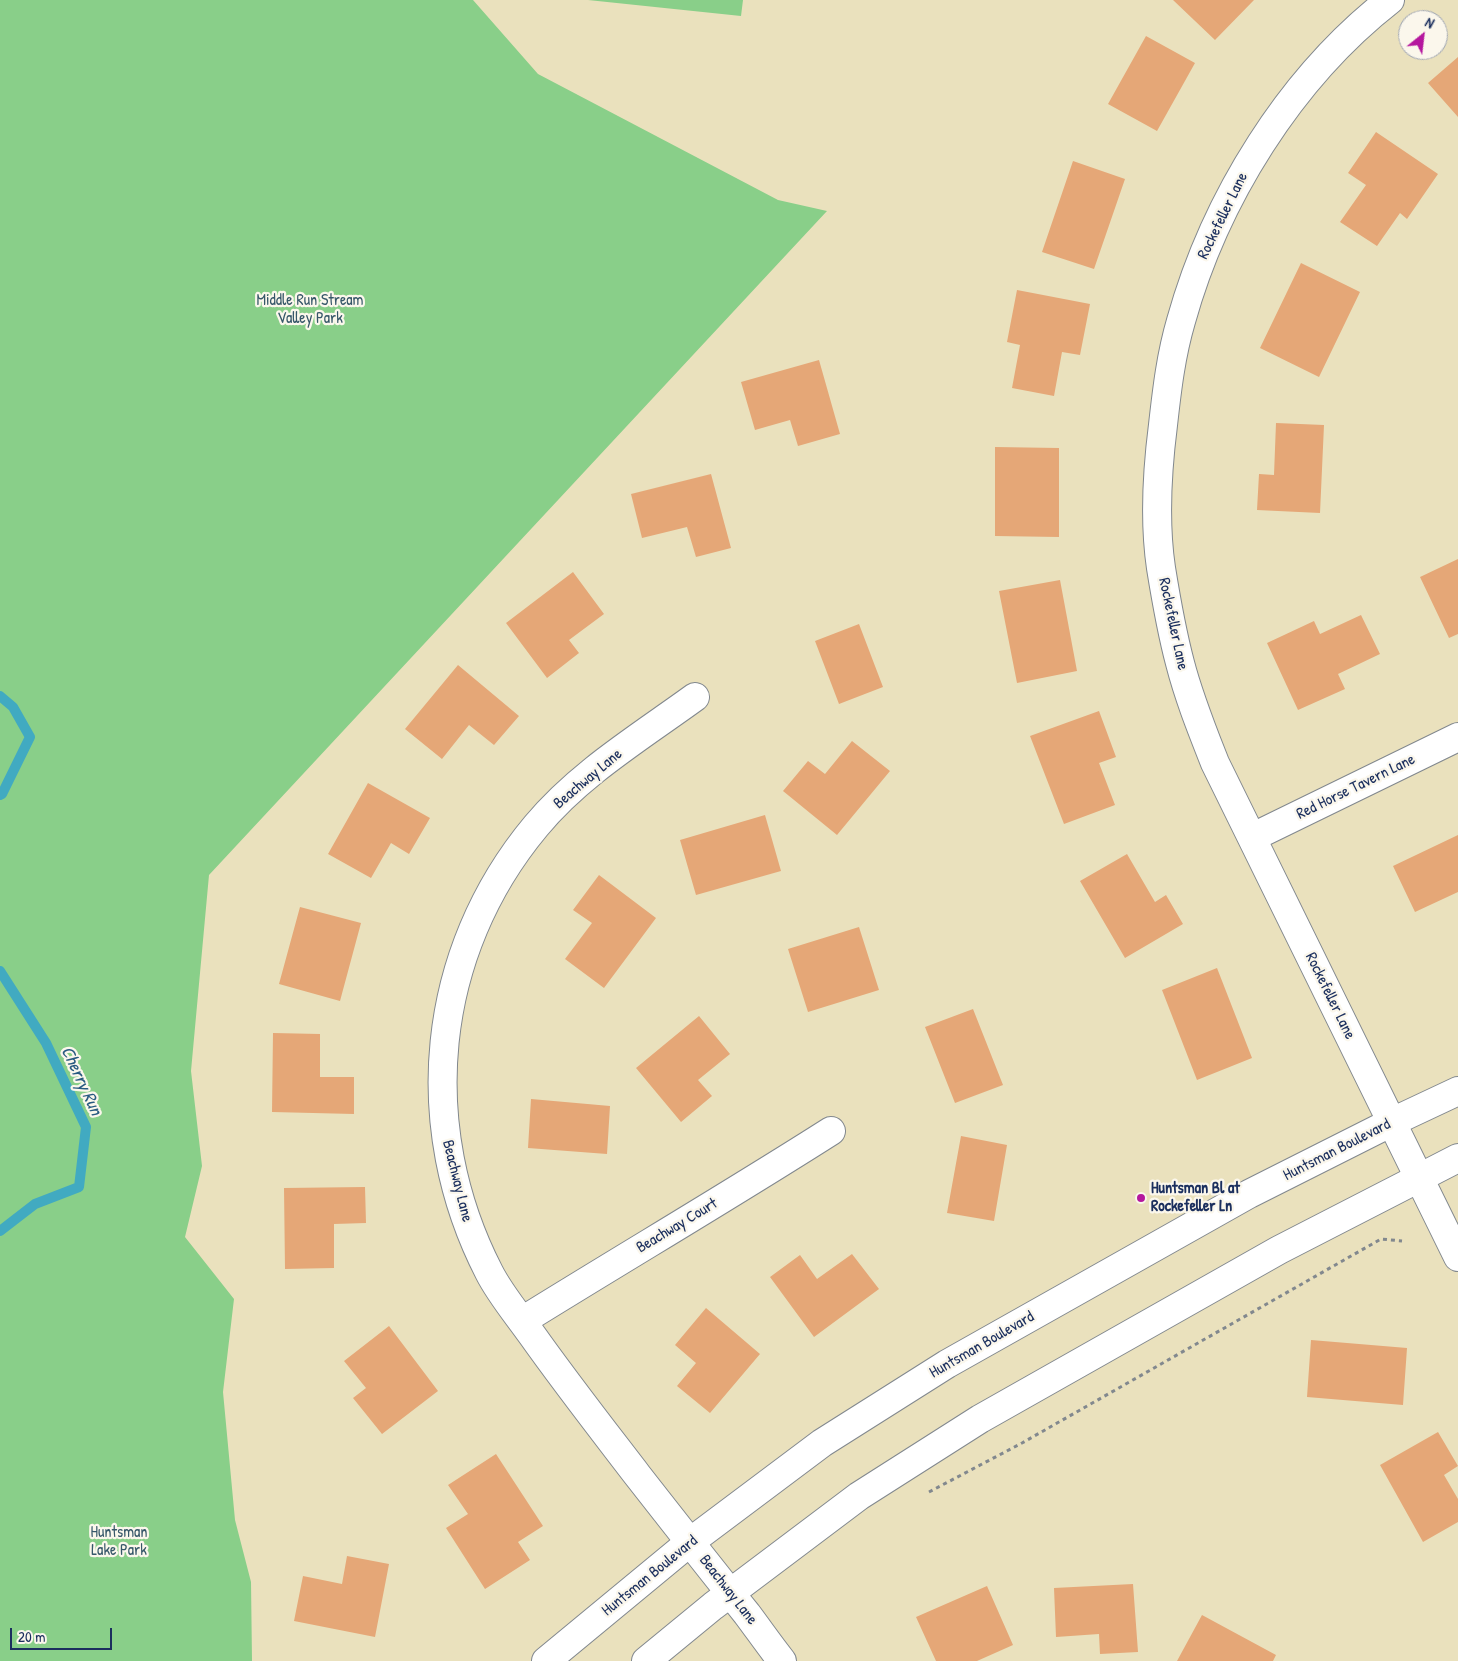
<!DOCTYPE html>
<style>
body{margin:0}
#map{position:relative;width:1458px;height:1661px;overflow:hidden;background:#eae1bd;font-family:"Patrick Hand",sans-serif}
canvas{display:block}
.north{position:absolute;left:1398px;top:10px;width:50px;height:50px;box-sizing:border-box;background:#fbf7ec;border:1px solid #a1a7b3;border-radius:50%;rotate:29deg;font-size:14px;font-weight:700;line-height:20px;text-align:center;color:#1b2f5e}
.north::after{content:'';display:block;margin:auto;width:18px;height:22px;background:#b5179e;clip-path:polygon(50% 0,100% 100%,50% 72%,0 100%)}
.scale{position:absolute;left:10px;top:1628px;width:102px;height:22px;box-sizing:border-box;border:2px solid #1b2f5e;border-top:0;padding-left:6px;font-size:15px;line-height:18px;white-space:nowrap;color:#1b2f5e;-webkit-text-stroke:4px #fbf7ec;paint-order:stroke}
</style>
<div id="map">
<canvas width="1458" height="1661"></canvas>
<div class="north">N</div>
<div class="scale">20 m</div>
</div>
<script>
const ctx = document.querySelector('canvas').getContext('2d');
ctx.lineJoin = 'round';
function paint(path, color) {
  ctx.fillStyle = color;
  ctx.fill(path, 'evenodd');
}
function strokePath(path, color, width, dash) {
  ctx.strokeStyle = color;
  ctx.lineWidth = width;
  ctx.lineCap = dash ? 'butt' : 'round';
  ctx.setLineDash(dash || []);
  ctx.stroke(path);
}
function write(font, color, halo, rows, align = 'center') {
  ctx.font = font + ' "Patrick Hand",sans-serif';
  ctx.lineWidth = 4.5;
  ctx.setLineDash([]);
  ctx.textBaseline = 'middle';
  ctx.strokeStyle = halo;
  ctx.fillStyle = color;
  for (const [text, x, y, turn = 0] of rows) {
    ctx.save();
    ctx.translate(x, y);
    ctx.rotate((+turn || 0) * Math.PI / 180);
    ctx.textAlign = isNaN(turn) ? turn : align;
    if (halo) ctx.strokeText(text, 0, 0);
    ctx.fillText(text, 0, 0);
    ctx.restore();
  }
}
paint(new Path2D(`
 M0 0H473L538 74 778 200 827 211 209 875 191 1071 202 1166 185 1237 234 1299 223 1392 235 1520 251 1582 252 1661H0Z
 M588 0H743L741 16Z`), '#89cf89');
strokePath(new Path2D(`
 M0 696 13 707 30 737 2 794 0 795
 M0 971 46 1043 86 1127 79 1187 35 1204 0 1231`), '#41aac1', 10);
paint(new Path2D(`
 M1173 0H1254L1215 40Z
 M1146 36 1195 63 1157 131 1108 104Z
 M1458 57V117L1428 83Z
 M1376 132 1438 174 1407 219 1400 213 1377 246 1340 222 1366 185 1348 173Z
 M1073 161 1125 179 1094 269 1042 252Z
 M1301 263 1360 292 1319 377 1260 348Z
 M1017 290 1090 304 1080 355 1062 352 1054 396 1012 388 1020 345 1007 342Z
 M819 360 840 434 798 446 790 420 755 430 741 382Z
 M1276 423 1324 425 1320 513 1257 510 1259 474 1274 475Z
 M995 447 1059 448V537L995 536Z
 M711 474 731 548 696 557 687 527 642 538 631 494Z
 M1458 559V634L1449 638 1420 577Z
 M573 572 604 614 569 640 579 653 547 678 506 623Z
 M1060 580 1077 671 1017 683 999 591Z
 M1361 615 1380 654 1338 674 1345 689 1298 710 1267 643 1314 621 1320 634Z
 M859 624 883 687 839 704 815 641Z
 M458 665 519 716 494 745 469 725 442 759 405 729Z
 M1099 711 1116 757 1099 763 1115 805 1064 824 1030 736Z
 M852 741 890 771 837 835 783 791 808 761 825 774Z
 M368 783 430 818 409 854 391 843 371 878 328 854Z
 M765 815 781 871 696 895 680 840Z
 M1458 835V892L1415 912 1393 866Z
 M1127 854 1155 902 1166 895 1183 924 1125 958 1080 881Z
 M599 875 656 918 604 988 565 959 592 923 573 910Z
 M300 907 361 923 340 1001 279 984Z
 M859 927 879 990 808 1012 788 949Z
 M1217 968 1252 1058 1197 1080 1162 990Z
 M973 1009 1003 1085 955 1103 925 1027Z
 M699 1016 730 1054 698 1080 712 1096 681 1122 636 1068Z
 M273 1033 320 1034V1077H354V1114L272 1112Z
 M531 1099 610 1106 607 1154 528 1148Z
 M961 1136 1007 1145 994 1221 947 1213Z
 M365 1187 366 1223 334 1224V1268L285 1269 284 1188Z
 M852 1254 879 1289 814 1337 770 1277 800 1255 817 1279Z
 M706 1308 760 1354 710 1413 677 1386 696 1363 675 1345Z
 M389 1326 438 1391 382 1434 353 1398 366 1388 344 1361Z
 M1311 1340 1407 1348 1403 1405 1307 1397Z
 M1438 1432 1458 1466 1444 1475 1458 1499V1522L1423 1542 1380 1465Z
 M496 1454 543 1526 518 1542 530 1560 485 1589 446 1528 468 1514 448 1485Z
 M347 1556 389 1564 375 1637 294 1621 303 1576 342 1584Z
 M1133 1584 1138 1652 1100 1654 1099 1634 1056 1637 1054 1588Z
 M987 1586 1013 1645 977 1661H936L916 1617Z
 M1202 1615 1276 1655 1273 1661H1177Z`), '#e5a777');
const minor = new Path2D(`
 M1390 0C1290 78 1215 199 1181 321 1171 355 1167 389 1163 425 1157 472 1154 521 1161 568 1166 599 1172 633 1180 663 1189 698 1202 730 1215 763L1458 1257
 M695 697C640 737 579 774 536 826 430 953 414 1126 489 1272 500 1294 518 1315 532 1335 566 1383 602 1429 638 1476 674 1522 710 1568 747 1614 759 1630 770 1646 782 1661
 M1253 837 1458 737
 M522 1321C625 1257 729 1196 831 1131`);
const tertiary = new Path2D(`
 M546 1661 690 1542 822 1443 947 1364 1249 1194 1392 1122 1458 1091
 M646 1661 713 1606 859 1496 980 1419 1279 1250 1458 1158`);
strokePath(minor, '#82888e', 30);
strokePath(tertiary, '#82888e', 30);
strokePath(new Path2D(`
 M929 1492 1022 1443 1381 1239 1402 1241`), '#82888e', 3, [4, 4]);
strokePath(minor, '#fff', 28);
strokePath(tertiary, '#fff', 28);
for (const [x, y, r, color] of [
 [1141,1198,5,"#b5179e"]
]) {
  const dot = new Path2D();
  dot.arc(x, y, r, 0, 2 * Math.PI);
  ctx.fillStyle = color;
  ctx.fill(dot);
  strokePath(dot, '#fbf7ec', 2);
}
write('16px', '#1b2f5e', '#fbf7ec', [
 ["Rockefeller Lane",1223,216,-64],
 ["Rockefeller Lane",1173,624,78],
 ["Beachway Lane",588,779,-40],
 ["Red Horse Tavern Lane",1356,787,-26],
 ["Rockefeller Lane",1330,996,64],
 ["Huntsman Boulevard",1337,1150,-27],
 ["Beachway Lane",457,1181,76],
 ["Beachway Court",677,1226,-31],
 ["Huntsman Boulevard",982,1345,-30],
 ["Huntsman Boulevard",650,1576,-39],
 ["Beachway Lane",728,1590,52]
]);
write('16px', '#365769', '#fbf7ec', [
 ["Middle Run Stream",310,301],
 ["Valley Park",310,319],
 ["Huntsman",119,1533],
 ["Lake Park",119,1551]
]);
write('bold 16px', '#1b2f5e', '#fbf7ec', [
 ["Huntsman Bl at",1151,1189],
 ["Rockefeller Ln",1151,1207]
], 'left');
write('italic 18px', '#285a81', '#fbf7ec', [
 ["Cherry Run",81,1081,65]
]);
</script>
